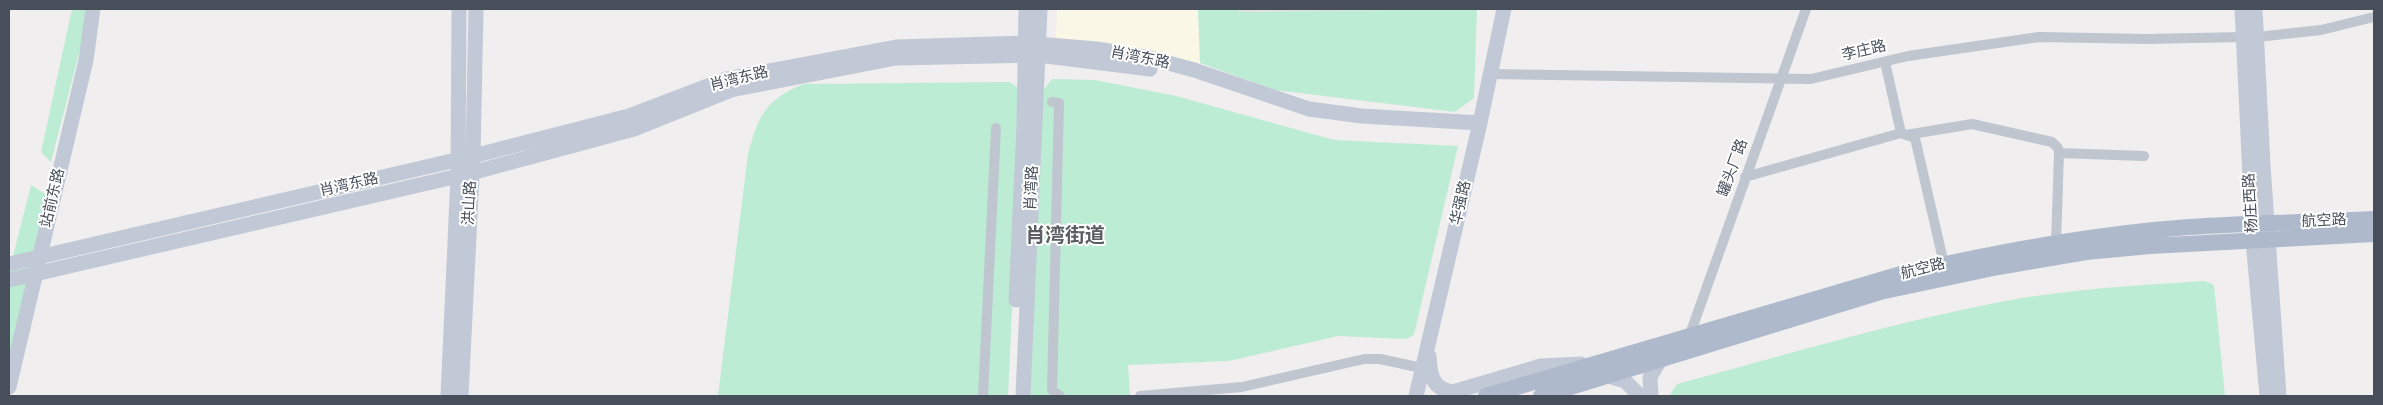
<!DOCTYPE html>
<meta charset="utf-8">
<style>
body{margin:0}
#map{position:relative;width:2383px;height:405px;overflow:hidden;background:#f0eeee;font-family:Arial,sans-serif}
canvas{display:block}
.frame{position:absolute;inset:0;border:10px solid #474f5a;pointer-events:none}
</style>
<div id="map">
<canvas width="2383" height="405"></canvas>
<div class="frame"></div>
</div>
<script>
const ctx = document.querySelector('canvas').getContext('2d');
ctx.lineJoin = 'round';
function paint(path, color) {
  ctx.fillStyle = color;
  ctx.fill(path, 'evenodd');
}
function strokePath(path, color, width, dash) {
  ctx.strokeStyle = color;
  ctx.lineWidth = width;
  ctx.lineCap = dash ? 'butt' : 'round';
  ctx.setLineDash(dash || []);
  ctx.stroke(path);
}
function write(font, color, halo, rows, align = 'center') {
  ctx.font = font + ' Arial,"Noto Sans SC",sans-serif';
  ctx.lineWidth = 4;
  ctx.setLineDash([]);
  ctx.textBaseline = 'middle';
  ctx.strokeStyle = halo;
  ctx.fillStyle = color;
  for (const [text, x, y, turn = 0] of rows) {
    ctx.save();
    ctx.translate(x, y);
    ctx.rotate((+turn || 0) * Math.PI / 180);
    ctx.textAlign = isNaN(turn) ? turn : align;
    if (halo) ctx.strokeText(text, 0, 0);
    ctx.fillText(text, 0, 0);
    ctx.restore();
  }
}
paint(new Path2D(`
 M1057 9H1198L1200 63 1056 38Z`), '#fbf7e7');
paint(new Path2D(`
 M1238 9H1493L1238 12Z`), '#e1dfdf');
paint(new Path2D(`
 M72 9H85L86 26 51 162 41 152Z
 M1198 9H1238L1239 12 1477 9 1474 98 1455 112 1275 90 1200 63Z
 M1052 79 1095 80 1176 96 1334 140 1458 146 1414 335 1406 339 1338 336 1229 361 1128 365 1130 396H1030L1041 93Z
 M1010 82 1018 88 1022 96 1008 396H718L748 154C759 115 764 101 803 84Z
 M31 185 50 197 9 368V272Z
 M2205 281 2214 285 2225 396H1669L1677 384C1786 355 1894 322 2005 301 2071 289 2138 285 2205 281Z`), '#bdecd5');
strokePath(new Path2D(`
 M2257 37 2321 30 2374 17
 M1885 62 1901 133 1915 138 1944 264
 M1490 74 1811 79 1908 56 2039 37 2147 39 2243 37
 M1052 102 1059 103 1052 390 1060 396
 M1906 135 1972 124 2052 142 2058 148 2059 153 2056 244
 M2059 153 2144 156
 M1745 177 1901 133
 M1689 337 1806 9
 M983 396 996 128
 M1140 396 1242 387 1364 359H1380L1422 368`), '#bfc6cf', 10);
strokePath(new Path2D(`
 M2242 9 2253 240 2267 396
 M2255 9 2263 165 2279 396
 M9 264 473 156 629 116 726 79 896 47 1025 43 1097 49 1150 58 1194 70 1309 109 1362 116 1480 123
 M9 280 471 173 634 129 731 90 896 58 1038 55 1150 69
 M1016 300 1024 125 1026 9
 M1429 356C1430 375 1432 389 1453 392L1541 366 1581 364
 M1609 376 1625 381 1640 396
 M9 387 86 60 93 9
 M448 396 458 176 459 9
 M461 396 473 156 476 9
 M1023 396 1040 9
 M1416 396 1480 123 1504 9
 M1651 396 1650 377 1660 360`), '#c1c9d6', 15);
strokePath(new Path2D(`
 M1486 396 1901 274C1996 252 2092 234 2189 227 2251 223 2313 222 2374 219
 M1541 396 1880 292 1998 267 2086 252 2150 246 2374 234`), '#aebacc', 16);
write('15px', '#474f5a', '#fff', [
 ["李庄路",1864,51,-13],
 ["肖湾东路",1140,58,11],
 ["肖湾东路",739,79,-14],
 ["罐头厂路",1733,168,-70],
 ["肖湾东路",349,185,-13],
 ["肖湾路",1032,188,-87],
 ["站前东路",53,198,-77],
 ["洪山路",470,203,-87],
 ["华强路",1461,203,-77],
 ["杨庄西路",2251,203,-93],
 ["航空路",2324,221,-3],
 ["航空路",1923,269,-14]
]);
write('bold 20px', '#5b5d62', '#fff', [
 ["肖湾街道",1065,236]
]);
</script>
